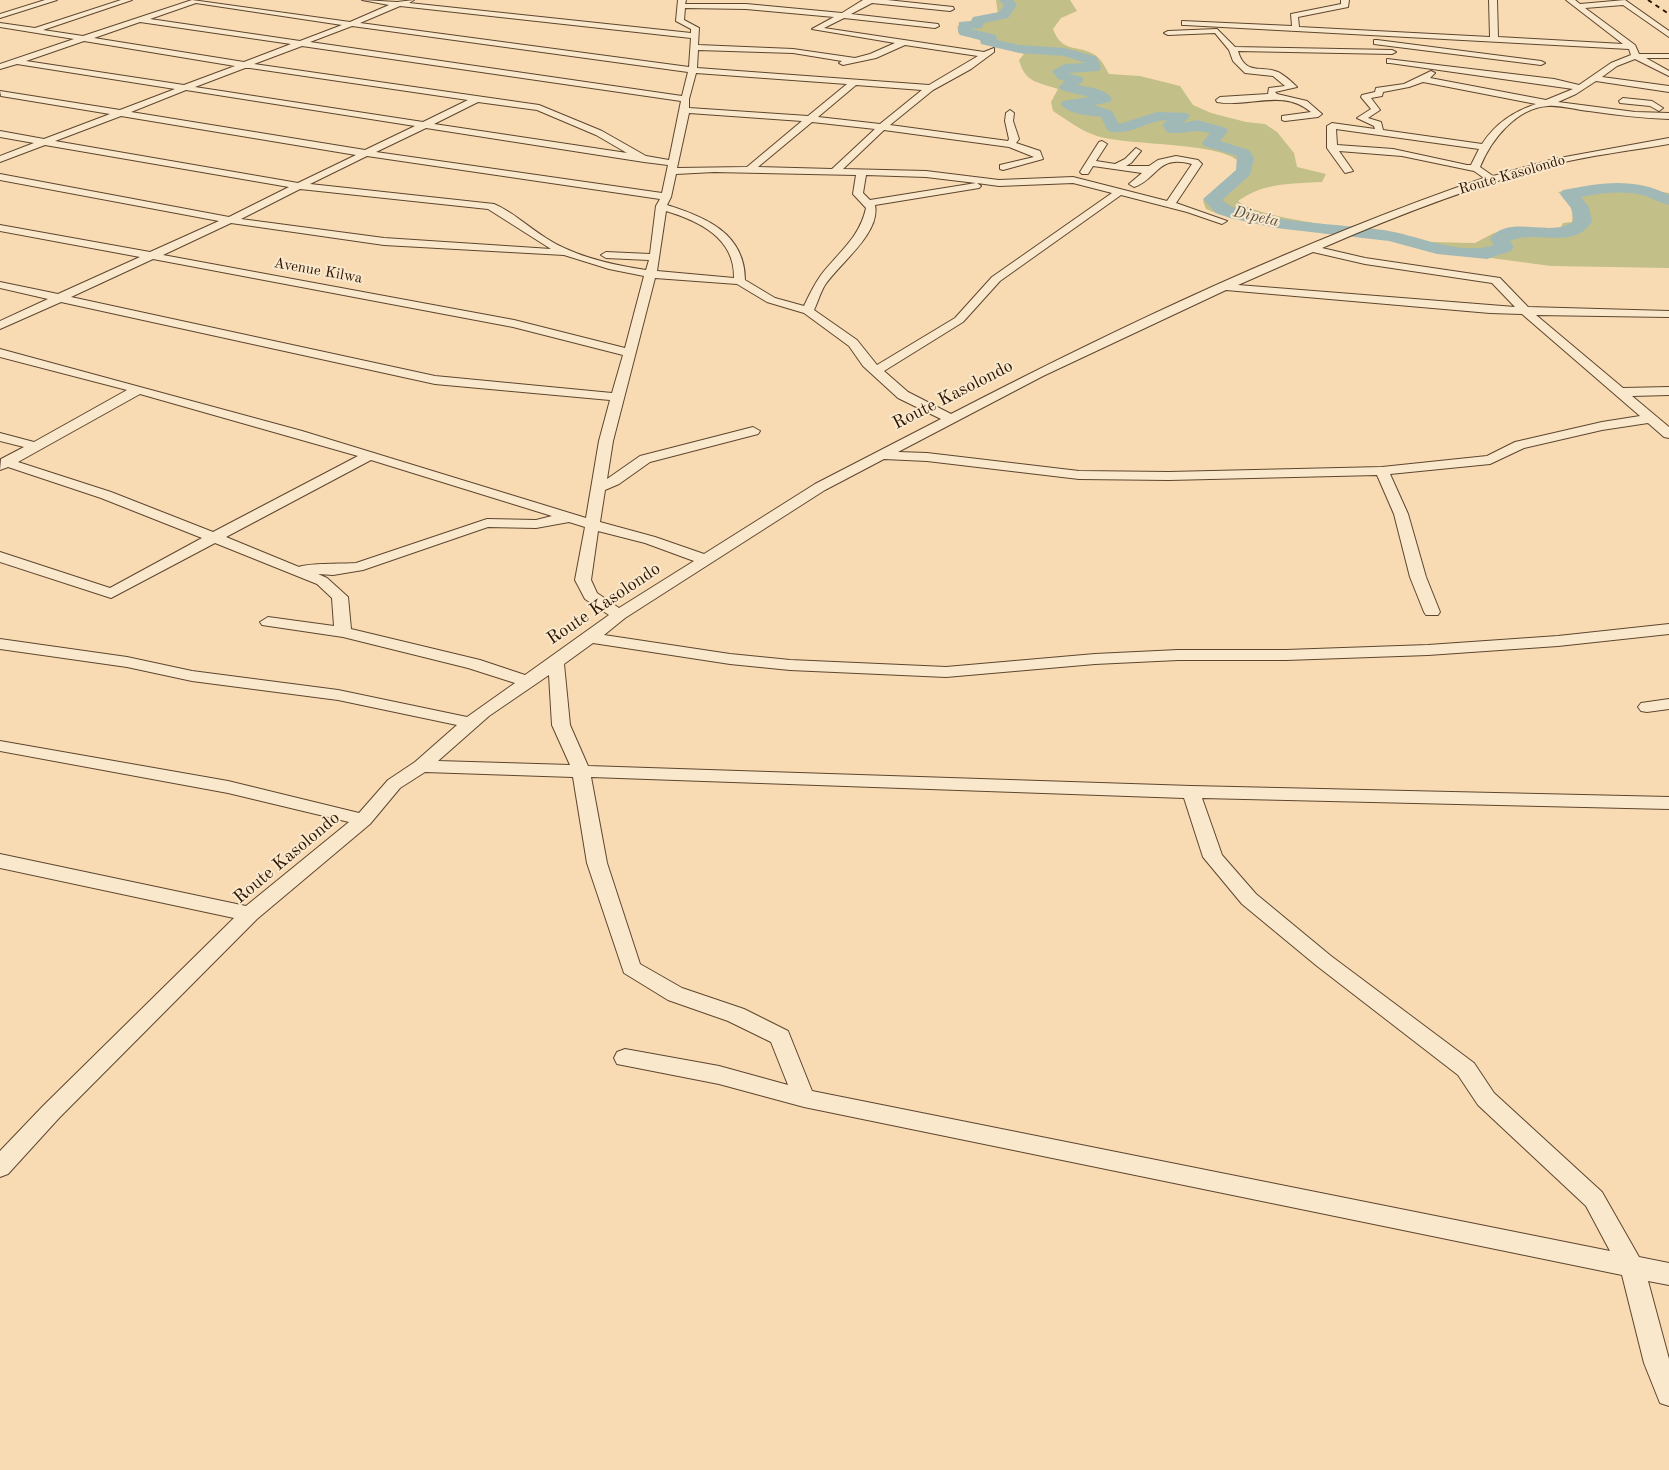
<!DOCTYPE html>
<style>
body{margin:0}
canvas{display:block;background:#f8dbb2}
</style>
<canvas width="1669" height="1470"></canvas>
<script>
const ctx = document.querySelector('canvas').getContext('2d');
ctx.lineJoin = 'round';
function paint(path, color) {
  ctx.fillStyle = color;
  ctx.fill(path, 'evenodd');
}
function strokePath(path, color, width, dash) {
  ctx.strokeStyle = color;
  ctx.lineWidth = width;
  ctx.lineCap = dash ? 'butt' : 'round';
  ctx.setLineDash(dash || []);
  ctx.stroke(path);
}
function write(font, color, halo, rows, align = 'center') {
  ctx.font = font + ' "Old Standard TT",serif';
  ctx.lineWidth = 4;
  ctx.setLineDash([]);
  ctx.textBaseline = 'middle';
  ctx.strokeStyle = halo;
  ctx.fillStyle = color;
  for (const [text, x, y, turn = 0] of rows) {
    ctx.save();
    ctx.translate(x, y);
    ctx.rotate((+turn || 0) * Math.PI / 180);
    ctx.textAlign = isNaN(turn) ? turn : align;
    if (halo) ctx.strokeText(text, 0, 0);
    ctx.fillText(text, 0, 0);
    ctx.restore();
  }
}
paint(new Path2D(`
 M996 0H1070L1077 11 1061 18 1053 29C1062 54 1078 44 1095 55 1102 60 1105 67 1109 74L1140 76 1180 86 1193 105 1211 113 1246 122 1265 124 1277 132 1294 153 1297 167 1326 174 1322 182C1289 184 1266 182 1238 201 1252 215 1319 223 1342 228L1328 234 1221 215 1206 209 1203 201 1238 170 1237 160C1214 142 1131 146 1097 136 1081 131 1067 120 1053 111L1051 102 1058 89C1038 82 1025 83 1019 60L1024 54 961 34 957 27 965 23 971 22 975 19 998 15Z
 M1603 184 1669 193V268L1551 266 1423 249 1428 242 1475 243 1494 233 1525 228 1550 231 1559 230 1563 223 1572 222 1573 204 1558 192Z`), '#c2bf89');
paint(new Path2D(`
 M999 0H1013L1017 5 1008 18 984 23 982 28 971 29 996 35 997 40 1019 45 1065 48 1097 57 1101 68 1099 71 1068 73 1082 77 1084 80 1078 85C1090 88 1105 88 1112 99L1110 102 1094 105 1112 111 1119 124 1157 112 1187 113 1190 116 1183 123 1197 120 1226 128 1228 131 1220 141 1249 150 1254 158 1250 175 1222 200C1246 223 1353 224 1389 231 1422 237 1461 256 1494 245L1490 239C1508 213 1553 239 1574 221L1571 208 1560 194 1563 190 1569 189C1603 182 1637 178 1669 195V205C1660 203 1652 198 1643 195 1623 190 1601 193 1581 197L1589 207 1592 222C1572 251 1536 229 1510 241L1514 247 1511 251 1487 259 1437 254 1389 241 1276 228 1230 218 1216 213 1203 199 1236 170 1237 156 1204 146 1202 143 1210 133C1192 128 1181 136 1167 132L1162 125 1167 120C1145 121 1130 137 1108 131L1101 117C1088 115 1069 115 1061 104L1063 101 1089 97 1061 90 1059 87 1065 81 1058 79 1052 71 1065 64 1086 63 1064 56 1019 53 981 44 980 40 960 35 958 32 959 22 971 21 973 17 999 12 1004 5Z`), '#a1b9b6');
const minor = new Path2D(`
 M45 0H57L0 18V14Z
 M121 0H132L43 30 83 36 192 0 350 22 389 5 362 0 397 2 414 0 409 3 691 33V29L676 21 678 0H686L685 4H746L842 13 863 0H887L953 7 954 9 950 11 872 3 851 14 938 24 939 26 935 28 844 18 824 28 984 52 994 48V52L971 69 933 90 890 125 1008 141 1009 139 1005 121 1006 113 1010 110 1014 113 1013 121 1019 139 1016 143 1040 151 1043 159 1003 170 1000 169V165L1034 157 1009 147 884 130 843 169 926 171 999 180 1073 177 1167 201 1192 164C1157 154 1158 179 1134 187L1129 184 1142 173 1093 166 1088 174H1082L1080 172 1099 142 1102 141 1107 144 1096 161 1115 164 1125 159 1136 148 1141 151 1131 163 1126 166H1149L1158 160 1176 156 1198 160 1202 164 1176 203 1227 221 1222 224 1187 212 1121 195 1000 281 963 322 884 371 908 392 951 414C1123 325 1301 241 1484 178L1474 171 1402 156 1339 151 1353 171 1345 173 1327 148V126L1332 123 1375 129 1374 126 1357 118 1371 109 1361 97 1362 95 1375 92 1376 88 1404 84 1431 71 1435 73 1430 78 1546 100 1573 89 1390 63H1387V59L1554 79 1579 85 1611 63 1631 55 1629 49 1185 25H1182V21L1292 26 1291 14 1341 4V0H1349L1348 7 1298 17 1299 27 1490 37 1489 0H1497L1498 37 1623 44 1566 0H1575L1580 4 1625 0 1669 31V37L1623 5 1585 8 1635 45 1639 54H1669V58H1646L1669 71V76L1635 59 1617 66 1602 77 1669 86V92L1596 81 1576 94 1558 102 1635 112 1669 113V119C1642 118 1616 115 1589 111 1576 110 1561 105 1548 106 1516 108 1491 140 1480 167L1493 176 1554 159 1669 138V144C1630 151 1590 155 1552 165 1473 186 1398 215 1322 248L1365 258 1500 278 1528 307 1669 311V317L1536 315 1623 388 1669 387V395L1632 396 1669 427V438L1664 437 1648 423 1602 430 1524 448 1490 464 1390 474 1408 514 1426 577 1440 612 1438 615H1426L1424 612 1410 577 1394 514 1377 475 1169 480 1079 479 927 461 884 459 825 490 625 618 604 635 730 654 790 660 946 667 1095 654 1178 650H1286L1428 645 1558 636 1669 624V634L1558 646 1428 655 1286 660H1178L1095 664 946 677 790 670 730 664 593 643 564 664 570 725 588 766 1191 786 1669 797V809L1202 798 1222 855 1256 894 1331 956 1474 1063 1494 1093 1602 1192 1639 1257 1669 1263V1285L1648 1281 1669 1359V1406L1660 1403 1644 1363 1622 1275 804 1107 719 1084 617 1064 614 1058 617 1052 625 1049 719 1066 788 1085 771 1042 728 1021 668 1000 624 973 587 863 573 777 425 772 400 788 370 824 257 919 59 1118 8 1174 0 1177V1151L43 1106 234 918 0 868V854L246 906 349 822 228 793 0 751V741L228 781 359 813 388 780 415 762 457 725 338 700 192 681 127 667 0 649V639L127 657 192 671 338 690 467 717 515 683 468 668 343 637 262 625 260 622 268 617 334 626 332 598 317 584 215 543 111 598 0 562V552L110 588 202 538 101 498 8 467 0 470 1 459 24 447 0 441V433L34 442 127 390 0 357V349L302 431 586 518 599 441 610 400 435 384 61 302 0 329V321L48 299 0 288V282L58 294 140 257 0 231V225L150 252 219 221 0 180V174L229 217 289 187 45 145 0 162V156L34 143 0 137V131L44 139 110 114 1 96 0 91 120 110 175 89 17 64 0 69V64L74 39 0 27V23L35 28ZM196 3 342 25 300 41 150 19ZM400 6 691 38 689 67 360 23ZM685 8 746 9 834 17 812 29 895 43 870 54 855 58 793 49 698 45 699 28 684 20ZM140 22 291 44 244 62 94 38ZM352 26 688 72 682 96 310 42ZM84 41 235 66 184 85 26 61ZM905 45 978 56 929 85 697 68 698 50 793 53 842 61 839 63 843 65 876 58ZM302 46 681 101 669 160 646 156 602 131 539 105 254 64ZM245 68H250L468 100 423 122 195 87ZM696 73 847 84 808 116 689 108V99ZM1423 82 1536 104C1513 112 1496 123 1482 144L1383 130 1381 122 1368 118 1380 110 1371 98 1382 96 1383 92 1409 87ZM856 85 922 90 880 124 818 117ZM186 90 415 126 365 150 131 112ZM478 102 537 110 596 135 627 153 434 124ZM689 113 802 121 747 167 677 168ZM121 116 356 155 298 183 55 141ZM812 122 875 129 832 169 758 167ZM426 128 644 162 668 165 662 193 376 152ZM1336 129 1479 149 1471 165H1467L1393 149 1337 145ZM367 156 660 199 656 206 650 254 606 252 601 255 606 258 649 260 646 270C613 265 575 257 546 238 528 227 513 212 494 204L310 184ZM714 172 856 175 853 194 866 208C860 237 839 252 821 275 814 285 809 295 804 306L775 298 745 280C745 233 705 217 667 205L671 197 676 174ZM866 175 926 177 976 183 870 200 863 193ZM977 183 999 186 1073 183 1112 193 992 277 955 318 877 365 857 340 814 310C818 302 820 293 825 285 839 264 881 233 875 205L979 188 981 186ZM300 189 488 209 551 249 384 238 241 219ZM666 211C699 221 735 238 734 278L657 271ZM231 223 384 245 564 255 609 269 644 276 625 348 514 320 163 255ZM1313 252 1365 264 1492 283 1515 307 1238 285ZM153 259 513 327 623 355 612 393 435 376 71 297ZM655 278 737 284 767 302 804 313 849 346 863 366 898 398 941 419 815 484 704 554 655 537 600 522 605 490 619 484 650 462 758 434 760 431 753 427 640 456 607 479 613 441ZM1226 290 1490 313 1522 314 1640 416 1602 422 1515 442 1487 456 1382 467 1169 472 1079 471 927 453 898 452 1043 376ZM140 394 358 456 213 532 111 492 18 462ZM371 460 552 516 536 520 487 519 356 563C342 564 308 563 299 567L226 537ZM569 522 585 527 575 580 585 599 609 615 525 675 480 660 351 629 348 597 327 578 318 574 333 575 363 570 488 527 536 528ZM598 531 645 543 694 561 619 608 597 593 591 580ZM549 675 552 725 570 765 438 761 489 716ZM591 777 1184 798 1203 857 1242 904 1317 966 1458 1075 1478 1105 1586 1206 1610 1251 812 1091 788 1031 744 1009 682 988 640 964 607 863Z
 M1217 29 1235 47 1392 50 1396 52 1392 54 1238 51C1245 76 1261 65 1278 72 1284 75 1292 82 1297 87L1275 92 1277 94 1307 101 1322 114 1318 117 1285 121 1282 120V116L1311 112C1282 88 1249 108 1217 102L1216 100 1220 97 1268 94 1269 88 1285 86 1273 76 1245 73 1233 61 1229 50 1215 33 1168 35 1164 33 1168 31Z
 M1377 40 1541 61 1545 63 1541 65 1374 44V40Z
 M1623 98 1652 101 1663 108 1659 111 1650 106 1620 103 1619 101Z
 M1669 699V709L1647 712 1641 711 1638 707 1641 703Z`);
strokePath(minor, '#5e462e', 2);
paint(minor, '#fae8cd');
strokePath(new Path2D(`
 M1648 0 1669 14`), '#2b1402', 2, [4.5, 4.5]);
write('15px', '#2b1402', '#fae8cd', [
 ["Route Kasolondo",1512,175,-16],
 ["Avenue Kilwa",318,271,10]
]);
write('italic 16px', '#544e41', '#fae8cd', [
 ["Dipeta",1256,217,13]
]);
write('18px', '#2b1402', '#fae8cd', [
 ["Route Kasolondo",953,395,-27],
 ["Route Kasolondo",604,604,-34],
 ["Route Kasolondo",287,858,-40]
]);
</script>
